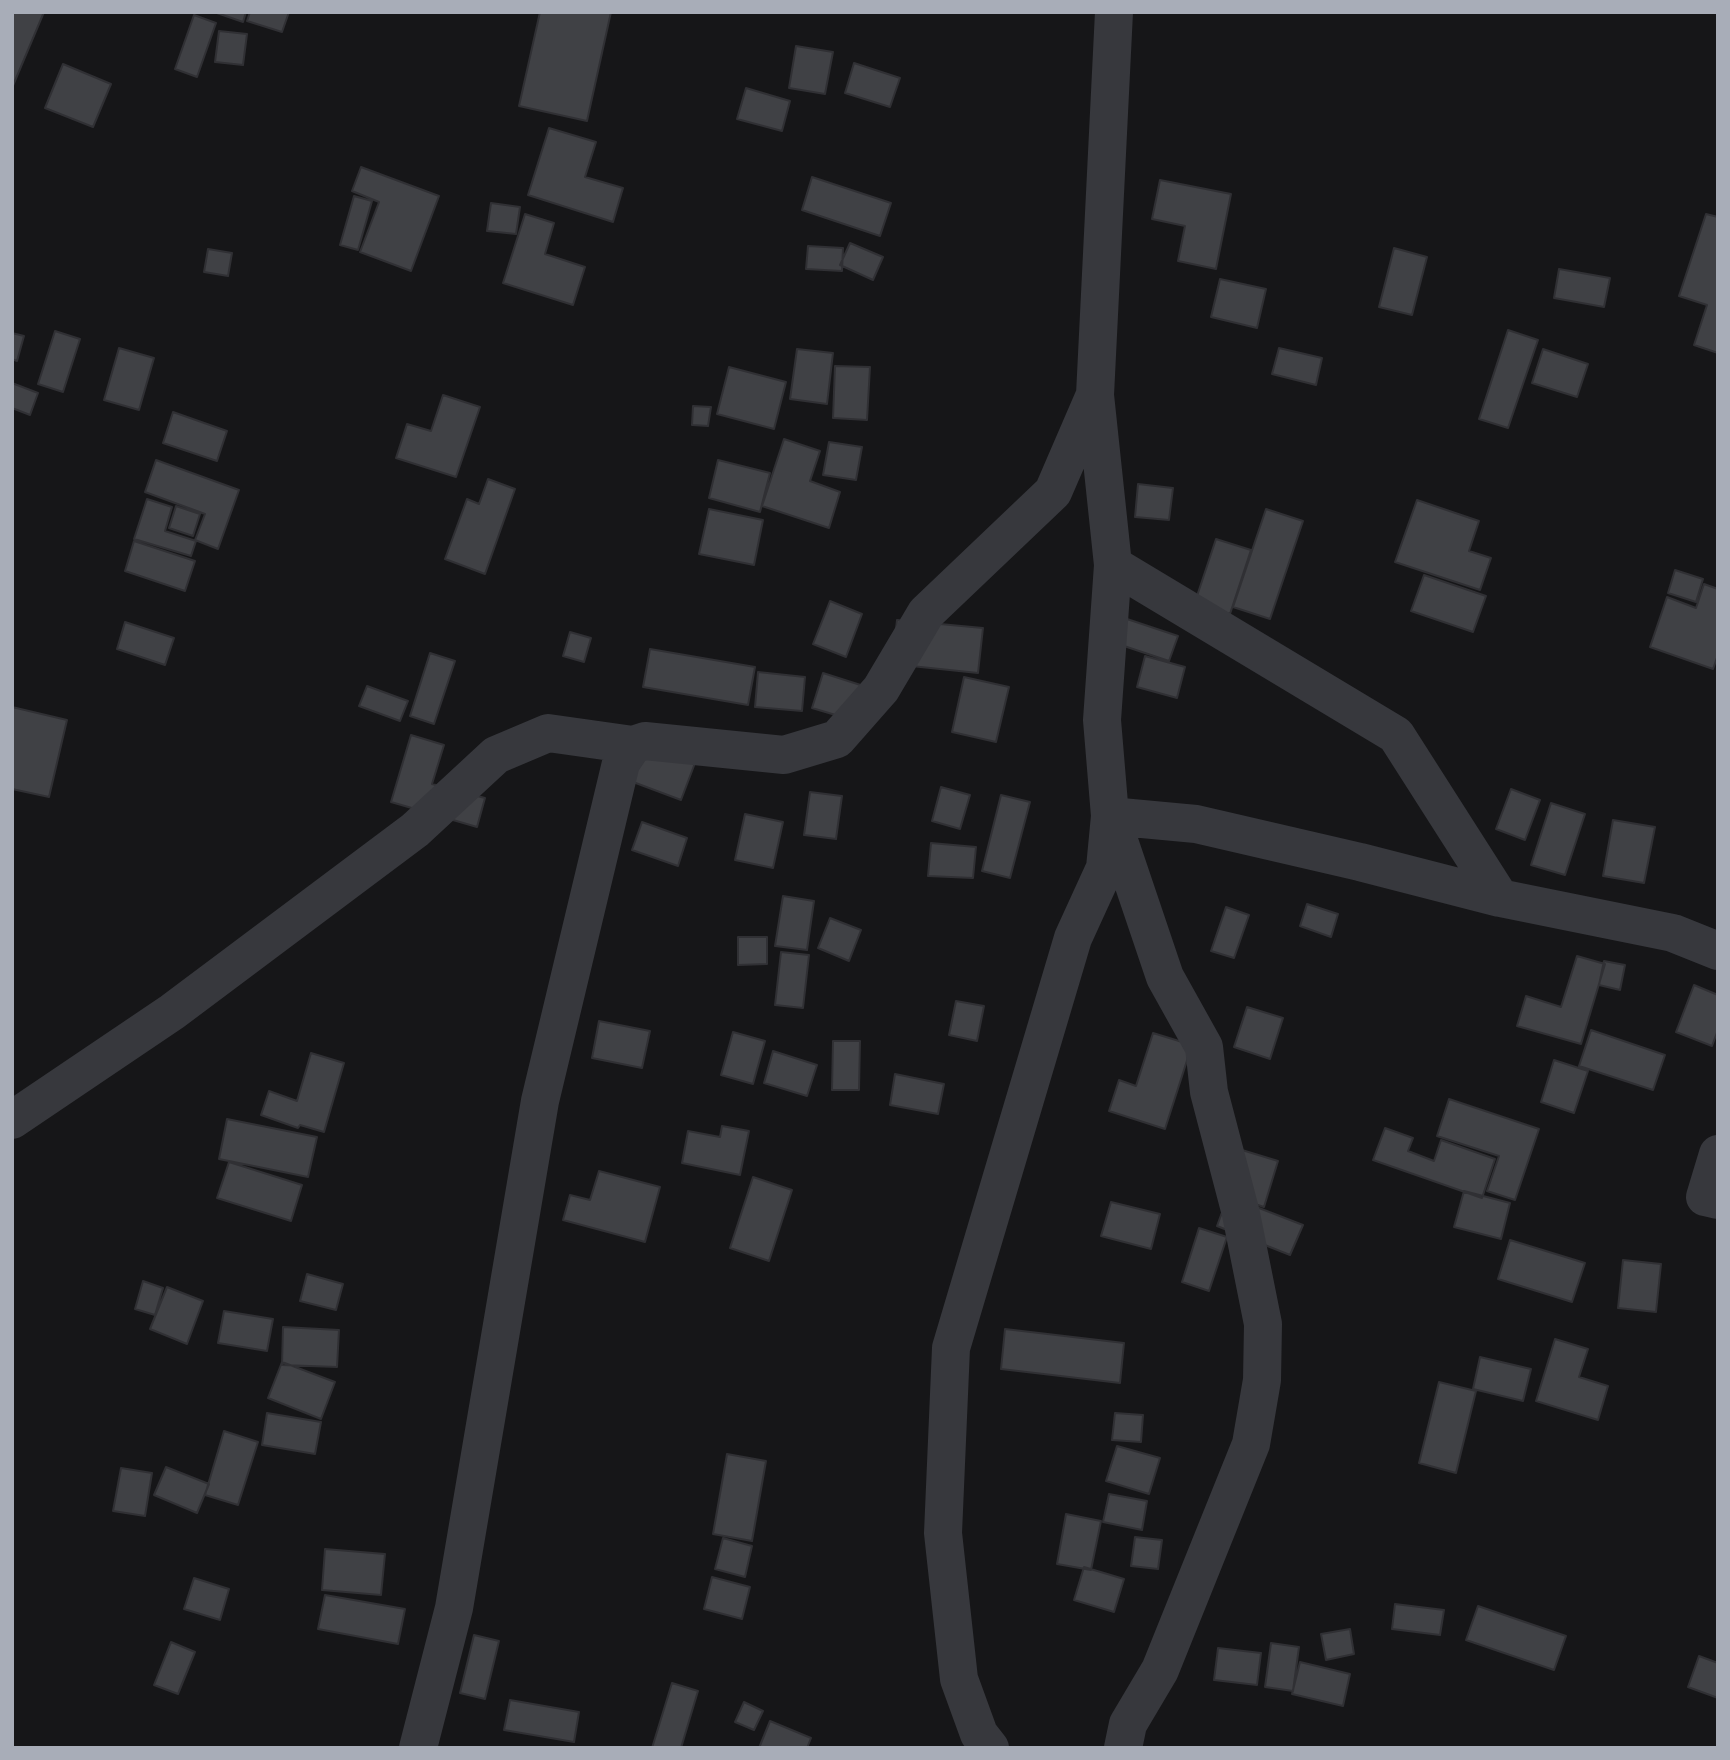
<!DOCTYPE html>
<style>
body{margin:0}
#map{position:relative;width:1730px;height:1760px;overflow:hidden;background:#161618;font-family:"Varela Round",sans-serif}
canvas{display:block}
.frame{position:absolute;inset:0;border:14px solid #a8adb8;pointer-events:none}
</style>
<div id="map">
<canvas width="1730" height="1760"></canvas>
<div class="frame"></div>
</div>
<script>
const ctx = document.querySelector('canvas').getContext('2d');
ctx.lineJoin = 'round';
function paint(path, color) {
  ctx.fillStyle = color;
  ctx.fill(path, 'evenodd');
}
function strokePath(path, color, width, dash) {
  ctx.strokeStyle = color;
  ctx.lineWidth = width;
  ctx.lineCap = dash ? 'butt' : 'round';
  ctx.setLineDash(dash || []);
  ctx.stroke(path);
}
const building = new Path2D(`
 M12 12H44L12 88Z
 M214 12H246L243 22Z
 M250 12H289L282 32 247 21Z
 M540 12H611L587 121 519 106Z
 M194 15 216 23 197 77 175 69Z
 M219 31 247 34 243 65 215 62Z
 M796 46 833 52 825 94 789 88Z
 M854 63 900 78 890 107 845 93Z
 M63 64 111 84 93 127 45 108Z
 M746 88 790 101 782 131 737 119Z
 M549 128 596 142 585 177 623 188 613 222 528 195Z
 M361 167 439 196 411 271 360 252 379 202 352 191Z
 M812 177 891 203 880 236 802 210Z
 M1160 180 1231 194 1216 269 1178 261 1185 226 1152 219Z
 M354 196 372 201 358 250 340 245Z
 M491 203 520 207 516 234 487 231Z
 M525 214 554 223 545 254 585 267 573 305 503 283Z
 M1706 214 1718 217V353L1694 345 1707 305 1679 296Z
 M850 243 883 257 873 280 840 265Z
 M808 246 843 248 842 271 806 269Z
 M1394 248 1427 257 1412 315 1379 307Z
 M208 249 232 253 228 276 204 272Z
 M1559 269 1610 278 1604 307 1554 298Z
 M1220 279 1266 289 1257 328 1211 317Z
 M1508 330 1538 340 1508 428 1479 419Z
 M55 331 80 339 63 392 38 384Z
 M12 333 24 336 17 361 12 359Z
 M119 348 154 358 139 410 104 400Z
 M1279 348 1322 358 1316 385 1272 374Z
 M797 349 833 353 827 404 790 399Z
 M1543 349 1588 364 1577 397 1532 383Z
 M835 366 870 367 867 420 833 418Z
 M729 367 786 382 774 429 717 414Z
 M12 383 38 393 30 415 12 408Z
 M443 395 480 407 456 477 396 458 407 424 431 431Z
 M693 406 711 407 708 426 692 425Z
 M173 412 227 431 217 461 163 443Z
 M784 439 820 451 810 481 840 492 829 528 762 506Z
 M829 442 862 447 856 480 823 475Z
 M156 460 239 490 218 549 195 540 205 514 145 492Z
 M718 460 770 473 760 512 709 498Z
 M488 479 515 489 485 574 445 559 467 499 479 504Z
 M1138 484 1173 488 1169 520 1135 517Z
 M147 499 172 507 165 531 196 541 191 556 134 539Z
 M1417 500 1479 521 1469 551 1491 558 1480 590 1395 562Z
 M176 506 200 514 193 536 169 528Z
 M709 509 763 520 754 565 699 554Z
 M1266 509 1303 521 1270 619 1233 607Z
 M1216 539 1251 550 1230 614 1195 602Z
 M134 541 195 561 185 591 125 571Z
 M1675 570 1703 579 1696 602 1668 593Z
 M1424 575 1486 596 1473 632 1411 611Z
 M1704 584 1718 589V655L1713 669 1650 647 1667 597 1696 608Z
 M830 601 862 614 846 657 813 644Z
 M1121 617 1178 636 1169 661 1112 642Z
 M897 620 983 628 978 673 892 664Z
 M125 622 174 638 165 665 117 649Z
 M570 632 591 638 584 662 563 656Z
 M650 649 755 667 748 705 643 687Z
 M430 653 455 661 434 724 410 716Z
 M1145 656 1185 667 1177 698 1137 687Z
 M758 672 805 677 802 711 755 707Z
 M823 673 870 688 859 722 812 708Z
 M964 677 1009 687 996 742 952 732Z
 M367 686 408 701 400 721 359 706Z
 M12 707 67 720 49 797 12 789Z
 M411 735 444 745 432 784 485 798 477 827 391 802Z
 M646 745 695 763 681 800 633 782Z
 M941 787 970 795 960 829 932 821Z
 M1511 789 1540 800 1525 840 1496 829Z
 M810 792 842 796 836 839 804 835Z
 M1001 795 1030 802 1010 878 982 871Z
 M1551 803 1585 814 1565 875 1531 865Z
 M745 814 783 822 773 868 735 860Z
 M1613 820 1655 827 1644 883 1603 876Z
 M642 822 687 838 678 866 632 850Z
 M931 843 976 847 973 878 928 876Z
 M783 896 814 901 807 950 775 946Z
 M1307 904 1338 914 1331 937 1300 926Z
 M1226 907 1249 915 1234 958 1211 951Z
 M830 918 861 930 849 961 818 948Z
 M738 937H767V964L738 965Z
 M781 952 809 955 803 1008 775 1005Z
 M1577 956 1605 964 1581 1044 1517 1026 1526 996 1561 1007Z
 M1604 961 1625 965 1620 990 1599 985Z
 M1694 985 1718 995V1030L1712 1046 1676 1032Z
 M956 1001 984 1006 977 1041 949 1035Z
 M1247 1007 1283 1018 1270 1059 1234 1047Z
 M599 1021 650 1031 642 1068 592 1058Z
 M1591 1030 1665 1055 1653 1090 1579 1066Z
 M733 1032 765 1041 753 1084 721 1075Z
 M1153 1033 1192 1045 1165 1129 1109 1111 1119 1080 1136 1086Z
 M833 1041H860L859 1090H832Z
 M773 1051 817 1065 807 1096 764 1083Z
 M311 1053 344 1063 324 1132 300 1125 298 1128 261 1115 269 1091 297 1101Z
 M1554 1060 1588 1071 1574 1113 1541 1102Z
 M895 1074 944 1084 938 1114 890 1105Z
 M1449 1099 1539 1129 1515 1200 1487 1191 1499 1156 1437 1136Z
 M227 1119 317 1137 308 1177 219 1159Z
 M722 1126 749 1131 740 1175 682 1163 688 1131 720 1137Z
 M1385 1128 1413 1138 1408 1151 1434 1161 1441 1140 1495 1159 1482 1198 1373 1160Z
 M1242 1150 1278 1161 1264 1207 1228 1195Z
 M229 1162 302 1185 291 1221 217 1198Z
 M599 1171 660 1187 645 1242 563 1220 570 1195 590 1200Z
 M753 1177 792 1190 769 1261 730 1248Z
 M1464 1191 1510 1203 1501 1239 1454 1227Z
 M1228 1196 1303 1225 1290 1255 1217 1226Z
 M1111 1202 1160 1214 1151 1249 1101 1236Z
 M1199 1228 1227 1237 1209 1291 1182 1282Z
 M1510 1240 1585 1263 1572 1302 1498 1279Z
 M1623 1260 1661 1264 1656 1312 1618 1308Z
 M307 1274 343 1284 336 1310 300 1301Z
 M143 1281 163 1288 155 1315 135 1309Z
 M167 1287 203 1301 187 1344 150 1329Z
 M224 1311 273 1319 267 1351 218 1343Z
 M283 1327 339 1330 337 1367 282 1365Z
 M1005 1329 1124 1343 1120 1383 1001 1369Z
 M1555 1339 1588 1349 1579 1377 1608 1386 1598 1420 1536 1401Z
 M1480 1357 1531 1369 1523 1401 1473 1389Z
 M282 1362 335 1382 321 1419 268 1398Z
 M1439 1382 1476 1391 1456 1473 1419 1463Z
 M267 1413 321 1422 315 1454 262 1445Z
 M1115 1413 1143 1415 1141 1442 1112 1440Z
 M224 1431 258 1442 238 1505 205 1495Z
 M1117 1446 1160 1458 1149 1494 1106 1481Z
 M727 1454 766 1461 752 1541 713 1534Z
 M166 1467 209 1484 197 1513 154 1495Z
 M121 1468 152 1473 145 1516 113 1511Z
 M1109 1494 1147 1501 1142 1530 1103 1522Z
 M1066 1514 1101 1521 1091 1570 1057 1564Z
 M1135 1537 1162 1540 1158 1569 1131 1566Z
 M723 1538 752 1546 745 1577 715 1569Z
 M325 1549 385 1554 381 1595 322 1590Z
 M1084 1567 1124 1579 1114 1612 1074 1600Z
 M712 1577 750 1587 742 1619 704 1609Z
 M194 1578 229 1589 220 1620 184 1609Z
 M325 1595 405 1609 398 1644 318 1629Z
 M1395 1604 1444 1610 1440 1635 1392 1629Z
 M1478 1606 1566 1636 1554 1670 1466 1640Z
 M1350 1629 1354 1654 1326 1660 1321 1634Z
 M474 1635 499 1641 485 1699 460 1693Z
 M171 1642 195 1652 178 1694 154 1685Z
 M1271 1643 1299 1647 1293 1691 1265 1687Z
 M1218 1648 1261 1653 1257 1685 1214 1680Z
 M1699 1656 1718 1663V1698L1688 1687Z
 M1300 1662 1350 1674 1343 1706 1292 1694Z
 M672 1683 698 1691 681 1748H652Z
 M510 1700 579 1712 574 1742 504 1730Z
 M744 1702 763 1711 754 1730 735 1722Z
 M770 1721 811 1738 807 1748H759Z`);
paint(building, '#404145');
strokePath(building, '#303034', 2);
strokePath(new Path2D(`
 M1113 565 1396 735 1500 898
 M1110 816 1196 824 1360 862 1500 898 1673 933 1718 951
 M1114 826 1165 977 1204 1047 1209 1092 1241 1214 1263 1324 1262 1380 1251 1444 1160 1670 1128 1724 1123 1748
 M12 1120 172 1012 415 830 496 755 548 733 633 745 645 741 784 755 837 739 881 689 926 613 1053 492 1094 397
 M1718 1154 1705 1197 1718 1200
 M418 1748 454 1608 540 1101 621 763 633 745
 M990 1748 979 1734 959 1679 943 1533 951 1348 1073 938 1105 868 1110 816 1102 720 1113 565 1095 395 1114 12`), '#37383d', 38);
</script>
